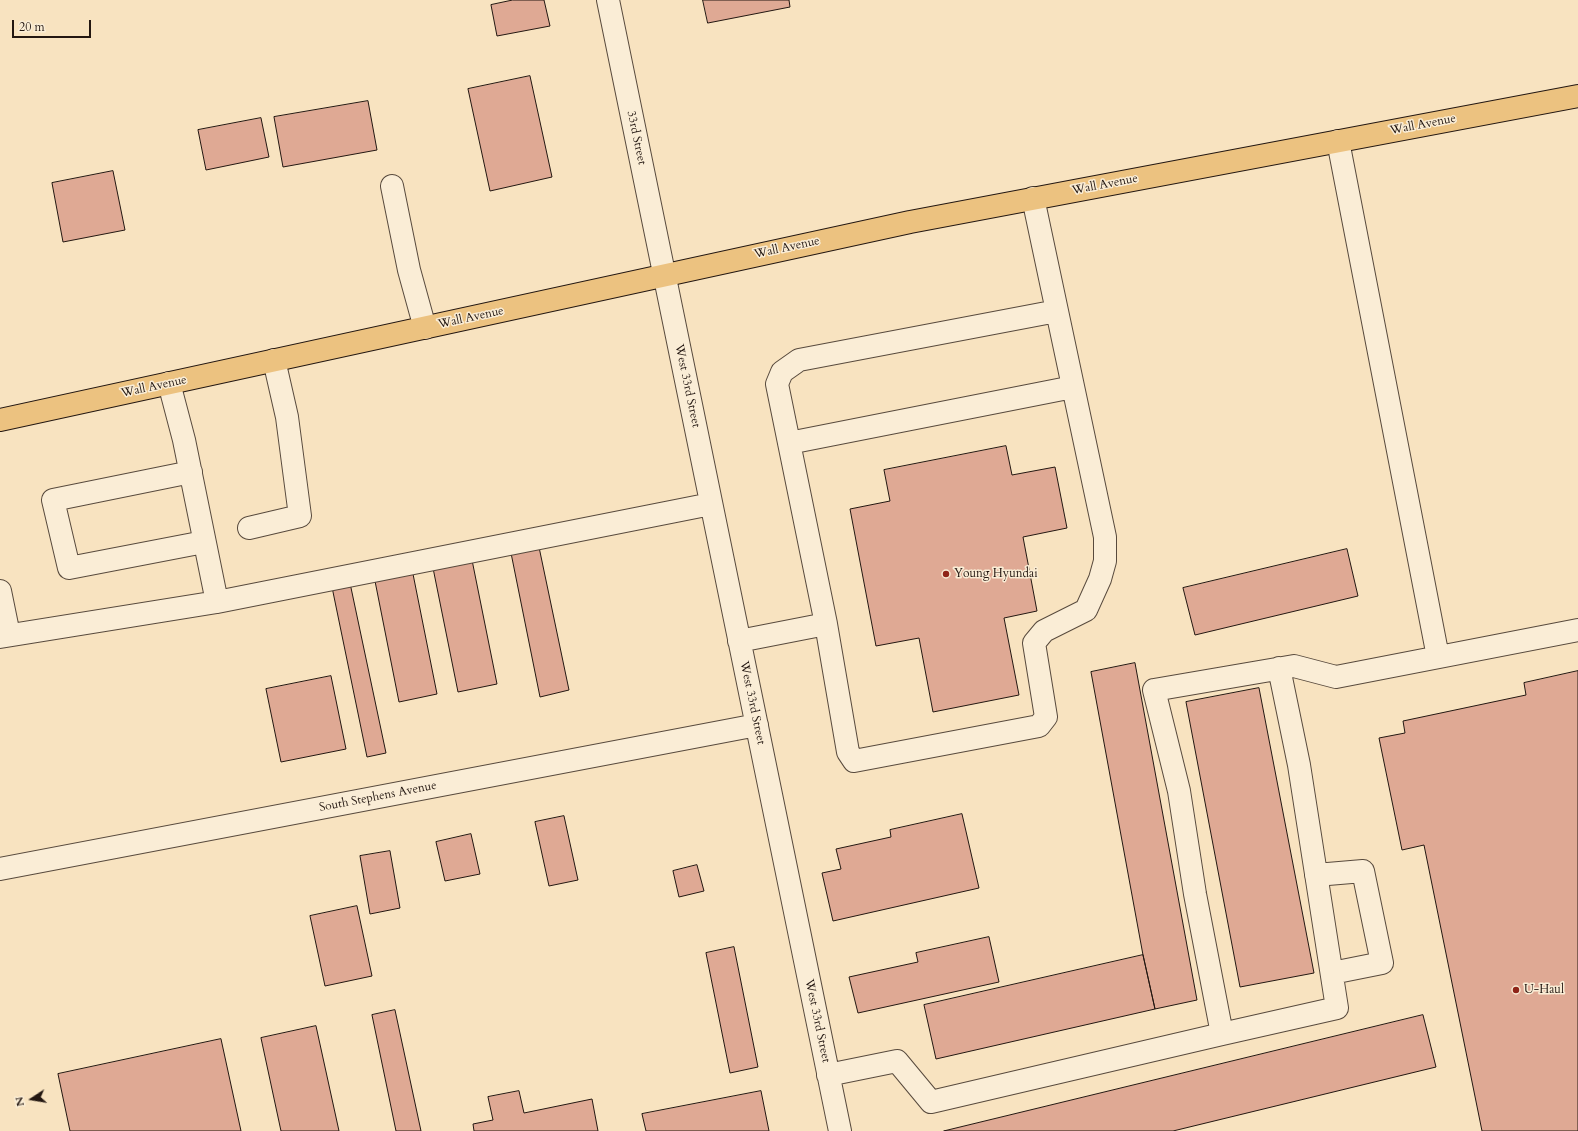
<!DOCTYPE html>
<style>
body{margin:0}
#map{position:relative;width:1578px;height:1131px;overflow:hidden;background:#f8e3c0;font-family:Cardo,serif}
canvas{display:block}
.north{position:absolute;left:12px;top:1079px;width:40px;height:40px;-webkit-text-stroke:3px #faedd6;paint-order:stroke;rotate:258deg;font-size:11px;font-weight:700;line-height:16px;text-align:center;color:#231711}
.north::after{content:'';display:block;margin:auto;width:14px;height:18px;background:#231711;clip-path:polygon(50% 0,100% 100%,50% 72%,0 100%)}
.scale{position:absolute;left:12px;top:20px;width:79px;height:18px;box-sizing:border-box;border:2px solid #231711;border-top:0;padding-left:5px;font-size:12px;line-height:14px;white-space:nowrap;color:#231711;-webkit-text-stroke:3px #faedd6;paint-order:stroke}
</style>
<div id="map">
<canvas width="1578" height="1131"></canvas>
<div class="north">N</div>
<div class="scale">20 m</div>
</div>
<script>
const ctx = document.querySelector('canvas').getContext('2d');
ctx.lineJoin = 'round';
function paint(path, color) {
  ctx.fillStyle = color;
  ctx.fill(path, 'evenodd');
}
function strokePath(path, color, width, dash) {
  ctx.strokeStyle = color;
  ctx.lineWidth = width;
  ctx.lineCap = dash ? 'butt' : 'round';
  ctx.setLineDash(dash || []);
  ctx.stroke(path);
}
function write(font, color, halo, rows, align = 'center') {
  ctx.font = font + ' Cardo,serif';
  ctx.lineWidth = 3;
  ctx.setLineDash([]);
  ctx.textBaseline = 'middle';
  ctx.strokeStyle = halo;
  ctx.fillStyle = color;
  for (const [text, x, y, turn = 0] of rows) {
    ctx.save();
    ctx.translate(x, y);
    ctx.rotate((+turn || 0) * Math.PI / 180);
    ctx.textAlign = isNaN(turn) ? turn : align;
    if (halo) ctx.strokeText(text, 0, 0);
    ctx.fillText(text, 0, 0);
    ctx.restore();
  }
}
const building = new Path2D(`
 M513 0H544L550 26 497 36 491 5Z
 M703 0H789L790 7 708 23Z
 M530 76 552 177 490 191 468 89Z
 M368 101 377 150 283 167 274 117Z
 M261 118 269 157 206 170 198 130Z
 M113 171 125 230 63 242 52 183Z
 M1006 446 1012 475 1055 467 1067 528 1023 537 1037 611 1004 618 1019 695 933 712 919 638 876 646 850 509 890 501 884 470Z
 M539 547 569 690 540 697 511 553Z
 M1347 549 1358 596 1195 635 1183 588Z
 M472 560 497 684 458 692 433 568Z
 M412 569 437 694 399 702 374 576Z
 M350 583 386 753 367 757 332 587Z
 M1135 663 1197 1000 1155 1009 1143 955 1091 672Z
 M1578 671V1131H1482L1424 845 1402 850 1379 738 1405 733 1403 721 1526 695 1524 683Z
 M331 676 346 749 281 762 266 689Z
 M1259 688 1314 973 1240 987 1186 702Z
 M962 814 979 888 833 921 822 873 841 869 836 849 891 837 890 830Z
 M564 816 578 880 549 886 535 822Z
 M471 834 480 874 445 881 436 842Z
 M390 851 400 908 370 914 360 856Z
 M697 865 704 891 679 897 673 871Z
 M357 906 372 976 325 986 310 916Z
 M989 937 999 982 858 1013 849 977 918 962 916 953Z
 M734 947 758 1067 730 1073 706 953Z
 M1143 955 1155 1009 936 1059 924 1005Z
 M395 1010 421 1131H396L372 1015Z
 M1423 1015 1436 1067 1173 1131H944Z
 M316 1026 339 1131H281L261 1038Z
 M221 1039 241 1131H70L58 1074Z
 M519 1091 524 1113 592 1099 598 1131H474L473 1124 493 1120 488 1097Z
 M761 1091 769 1131H646L642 1114Z`);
paint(building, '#dfa994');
strokePath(building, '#231711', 1);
const minor = new Path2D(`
 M608 0 840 1131
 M1338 141 1438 657
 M392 186 409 270 425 328
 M1033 198 1105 537V561L1100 579 1086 610 1044 631 1034 643 1046 717 1039 726 854 761 848 752 826 624 777 384 782 372 799 360 1057 311
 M169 383 184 440 217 602
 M789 443 1073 387
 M191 472 53 500 69 568 204 542
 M249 528 300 516 287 417 274 360
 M0 591 9 635
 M0 637 217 602 711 504
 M739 641 826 624
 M0 869 757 725
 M1316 875 1363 871 1382 963 1332 973
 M1222 1034 1195 894 1179 791 1154 690 1294 666 1336 677 1578 630
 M828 1075 897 1061 931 1102 1222 1034 1337 1008 1299 765 1279 668`);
const major = new Path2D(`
 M0 420 910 222 1578 96`);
strokePath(minor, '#584a3d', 24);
strokePath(major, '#231711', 24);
strokePath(minor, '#faedd6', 22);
strokePath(major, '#ecc280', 22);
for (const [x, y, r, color] of [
 [946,574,4,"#8f2418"],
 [1516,990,4,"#8f2418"]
]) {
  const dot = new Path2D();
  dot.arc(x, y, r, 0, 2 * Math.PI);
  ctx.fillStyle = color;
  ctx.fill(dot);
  strokePath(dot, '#faedd6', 1.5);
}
write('12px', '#231711', '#faedd6', [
 ["Wall Avenue",1423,125,-11],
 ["33rd Street",636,138,78],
 ["Wall Avenue",1105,185,-11],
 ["Wall Avenue",787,248,-12],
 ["Wall Avenue",471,318,-12],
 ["West 33rd Street",687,386,78],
 ["Wall Avenue",154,387,-12],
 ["West 33rd Street",752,703,78],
 ["South Stephens Avenue",378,797,-11],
 ["West 33rd Street",817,1021,78]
]);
write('12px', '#231711', '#faedd6', [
 ["Young Hyundai",954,574],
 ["U-Haul",1524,990]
], 'left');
</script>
